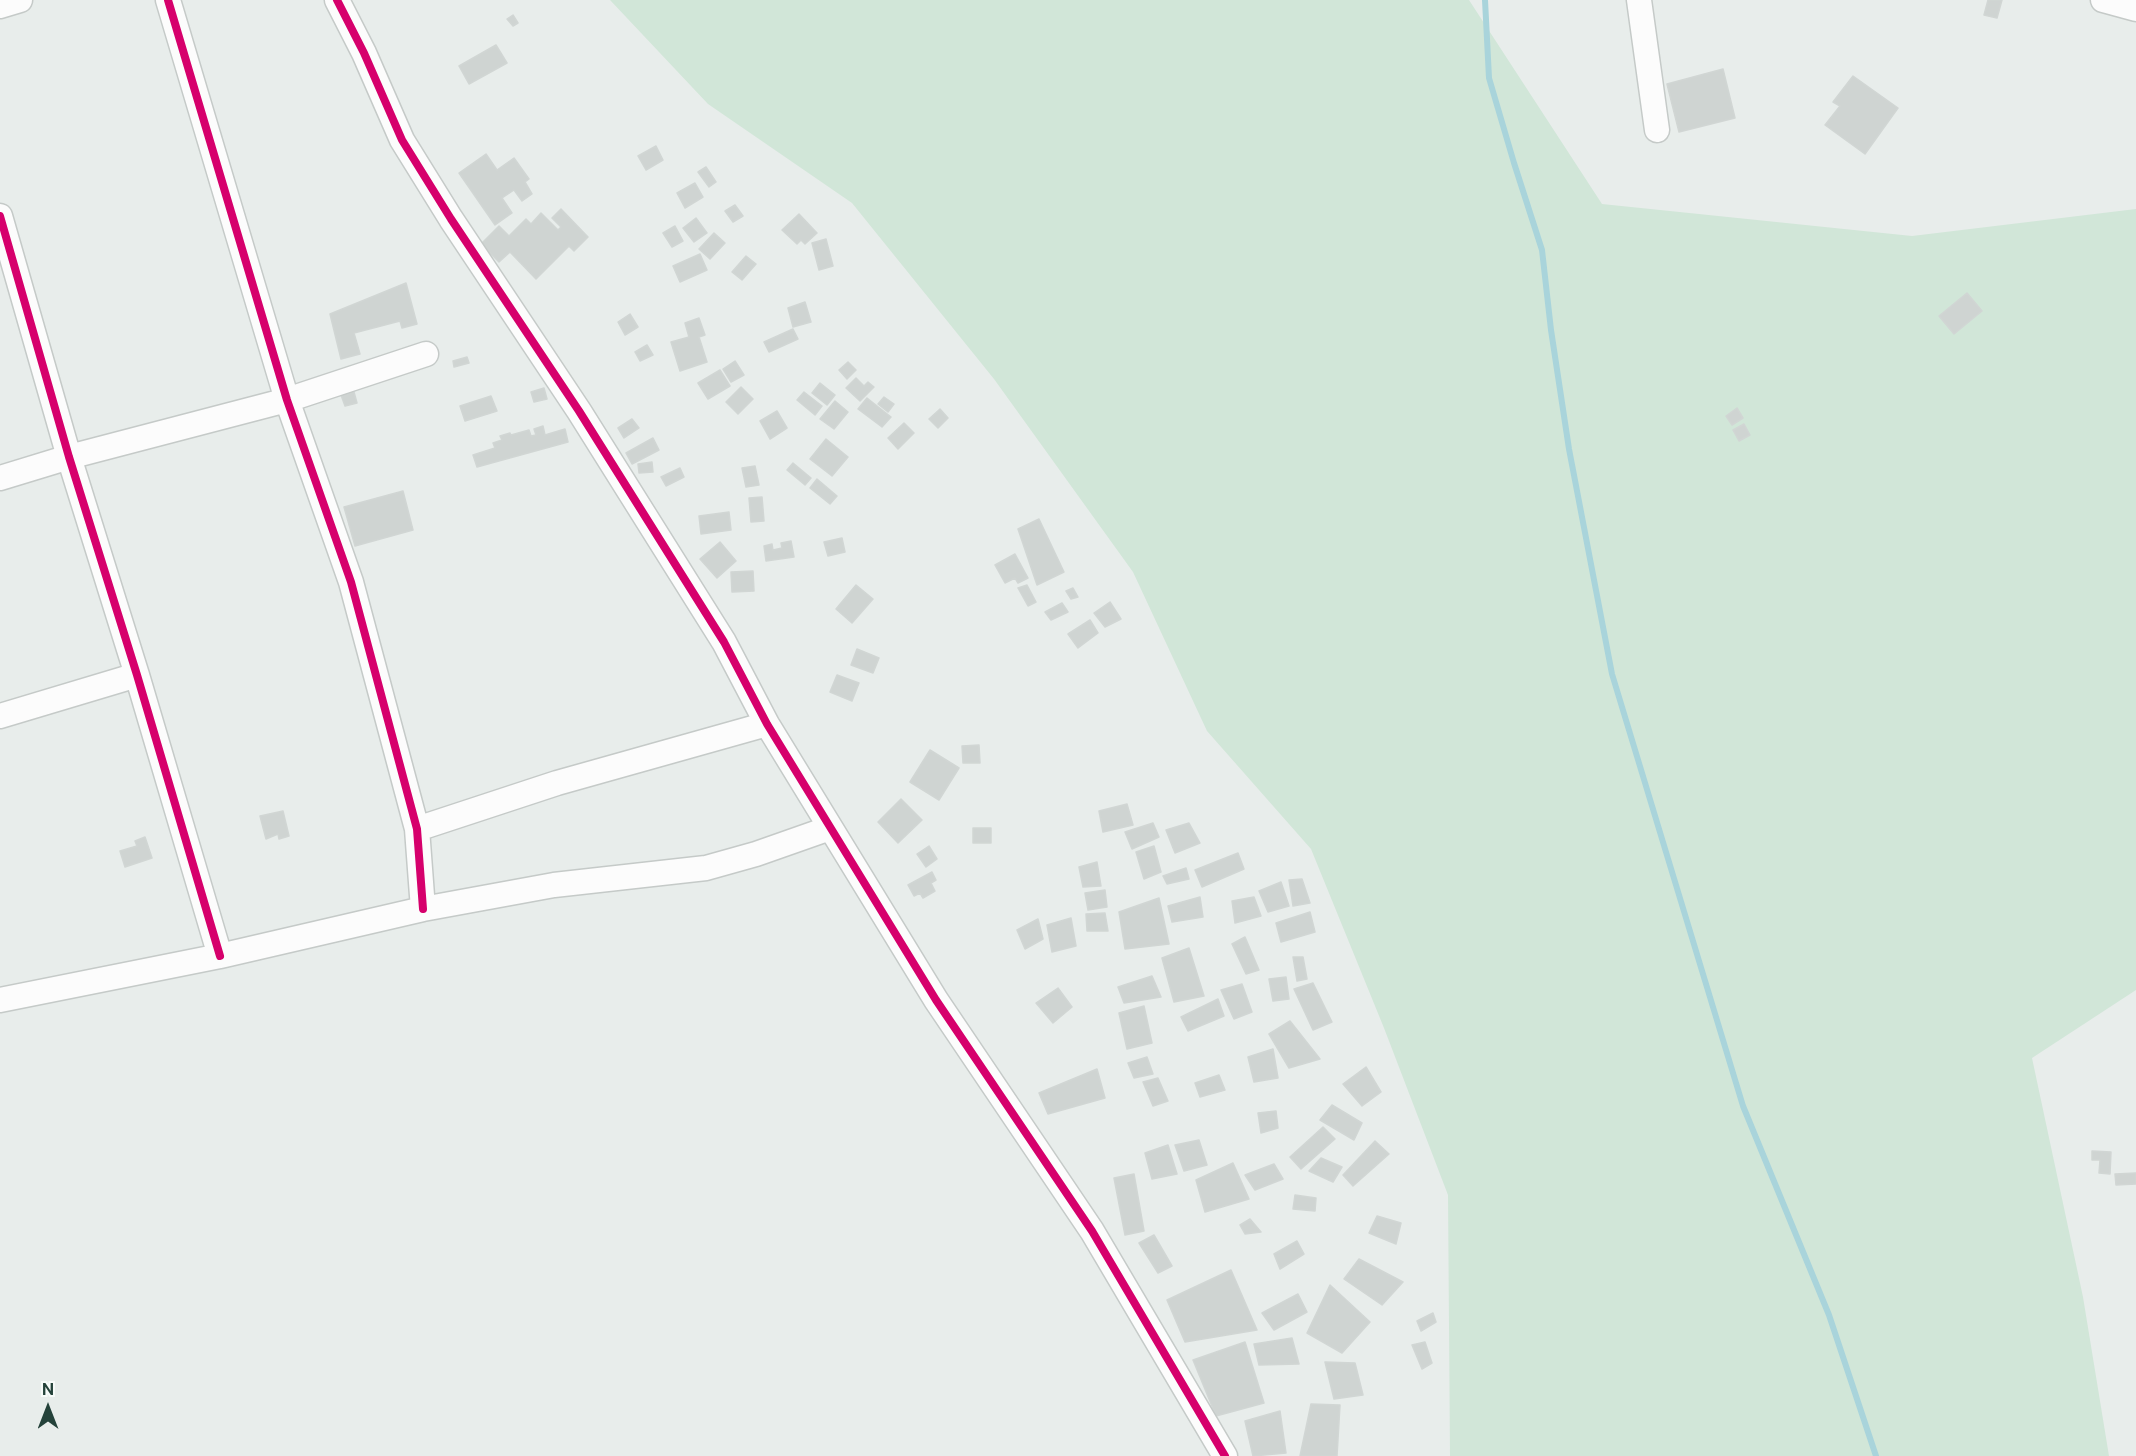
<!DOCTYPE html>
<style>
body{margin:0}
#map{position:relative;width:2136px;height:1456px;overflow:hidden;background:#e8edeb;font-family:"Public Sans",sans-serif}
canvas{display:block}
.north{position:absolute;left:18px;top:1378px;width:60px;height:60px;-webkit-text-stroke:4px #f7fbf9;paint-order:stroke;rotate:0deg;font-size:16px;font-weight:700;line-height:24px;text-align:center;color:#24423a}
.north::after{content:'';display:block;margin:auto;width:21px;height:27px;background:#24423a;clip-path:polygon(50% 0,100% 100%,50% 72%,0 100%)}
</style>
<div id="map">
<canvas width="2136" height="1456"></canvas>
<div class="north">N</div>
</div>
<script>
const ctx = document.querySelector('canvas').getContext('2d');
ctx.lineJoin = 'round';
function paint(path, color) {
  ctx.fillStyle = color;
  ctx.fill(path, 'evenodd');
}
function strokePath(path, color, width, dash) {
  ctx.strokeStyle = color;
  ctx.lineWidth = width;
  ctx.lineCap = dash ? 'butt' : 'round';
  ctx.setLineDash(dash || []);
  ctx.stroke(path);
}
paint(new Path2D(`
 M610 0H1469L1602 204 1912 236 2136 209V990L2032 1058 2083 1297 2109 1456H1450L1448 1195 1384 1028 1311 849 1207 731 1133 572 994 379 852 203 708 104Z`), '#d1e6d8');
strokePath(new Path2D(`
 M1485 0 1489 78 1514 163 1542 250 1551 330 1569 449 1612 674 1743 1106 1829 1315 1876 1456`), '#a9d4db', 6);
const building = new Path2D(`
 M1988 0H2002L1997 18 1984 15Z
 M513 15 518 23 513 26 507 19Z
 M496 45 507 63 469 84 459 66Z
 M1723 69 1735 118 1679 132 1667 84Z
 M1853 76 1898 108 1865 154 1825 125 1840 106 1833 102Z
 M656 146 663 160 646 170 638 156Z
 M486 154 497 170 514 158 529 179 525 182 532 194 522 201 514 190 502 198 512 213 495 225 459 173Z
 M706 167 716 182 709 187 698 172Z
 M695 183 703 197 685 208 677 193Z
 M735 205 743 216 733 222 725 211Z
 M561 209 588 237 574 251 569 246 536 279 510 252 499 262 481 244 499 226 509 236 526 219 531 224 541 213 558 230 561 227 552 218Z
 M799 214 817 233 805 244 801 240 797 244 782 230Z
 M696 218 707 233 694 242 683 228Z
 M675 226 683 241 672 247 663 233Z
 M714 233 725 243 710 259 699 249Z
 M826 239 833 266 819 270 812 243Z
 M700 254 707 270 680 282 673 266Z
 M746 256 756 264 742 280 732 272Z
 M406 283 417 324 402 328 400 321 354 333 360 354 341 359 330 314Z
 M1967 293 1982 311 1954 334 1939 316Z
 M805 302 811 322 793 327 788 308Z
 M630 314 638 327 625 335 618 322Z
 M699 318 705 335 699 337 707 362 680 371 671 342 689 337 685 323Z
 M793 329 798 339 769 352 764 342Z
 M647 345 653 355 640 361 635 352Z
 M467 357 469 363 454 367 453 361Z
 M735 361 744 375 731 382 723 369Z
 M848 362 856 370 847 379 839 370Z
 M720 370 730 386 708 399 698 383Z
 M856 378 864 386 868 382 874 387 860 401 846 388Z
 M820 383 835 395 827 405 812 393Z
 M741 387 753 399 738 414 726 402Z
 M544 388 547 399 534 402 531 392Z
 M354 392 357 403 345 406 341 395Z
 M804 392 822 406 815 415 797 400Z
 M491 396 497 411 465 421 460 406Z
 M884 397 894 404 888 412 878 404Z
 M867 398 891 417 882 427 858 409Z
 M835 401 848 412 834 429 820 419Z
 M1737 408 1743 418 1732 425 1726 416Z
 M940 409 948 418 938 428 929 419Z
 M777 411 787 428 770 439 760 421Z
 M632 419 639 428 624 438 618 428Z
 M904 423 914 433 898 449 888 438Z
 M1744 424 1750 435 1739 441 1733 430Z
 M543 426 545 435 565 429 568 442 477 467 473 455 495 448 493 443 502 440 500 436 510 433 511 435 529 430 531 436 536 435 534 429Z
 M653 438 659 450 632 464 626 453Z
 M826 439 848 457 832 476 810 459Z
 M652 462 653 472 639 473 638 464Z
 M793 463 811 478 805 485 787 470Z
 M755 466 759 485 746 487 742 468Z
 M680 468 684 477 666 486 661 477Z
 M817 479 837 496 830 504 810 488Z
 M403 491 413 530 355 546 344 507Z
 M762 497 764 521 751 522 749 498Z
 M729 512 731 530 701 534 699 516Z
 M1039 519 1064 572 1037 585 1018 529Z
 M842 538 845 552 828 556 824 542Z
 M791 541 794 557 766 561 764 546 772 544 773 550 782 548 781 543Z
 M720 542 736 561 717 578 700 559Z
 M1015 554 1028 578 1018 583 1015 578 1005 583 995 565Z
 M753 571 754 591 732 592 731 572Z
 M856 585 873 599 852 623 836 609Z
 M1027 585 1036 602 1028 606 1018 588Z
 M1073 588 1078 597 1071 599 1066 591Z
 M1110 602 1121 619 1105 627 1094 613Z
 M1062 603 1068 612 1051 620 1045 612Z
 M1090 620 1098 633 1078 648 1068 634Z
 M857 649 879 658 873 673 851 665Z
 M837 675 859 683 852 701 830 692Z
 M979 745 980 763H963L962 746Z
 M930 750 959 768 939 800 910 782Z
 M901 799 922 820 898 843 878 822Z
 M1127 804 1133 825 1103 832 1099 811Z
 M283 811 289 836 279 839 278 834 266 839 260 816Z
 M1153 823 1159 837 1132 849 1125 832Z
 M1189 823 1200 843 1175 853 1166 830Z
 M973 828H991V843H973Z
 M145 837 152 858 125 867 120 851 137 846 135 841Z
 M929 846 937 859 926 867 917 854Z
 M1154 846 1161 872 1144 879 1136 852Z
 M1238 853 1244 869 1202 887 1195 870Z
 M1097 862 1101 886 1083 887 1079 867Z
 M1186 868 1189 879 1167 884 1163 876Z
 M932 872 936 880 931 883 935 891 923 898 920 893 914 896 908 885Z
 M1302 879 1310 903 1293 906 1289 880Z
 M1281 882 1289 906 1268 912 1259 891Z
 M1105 890 1107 907 1088 910 1085 893Z
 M1200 897 1203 917 1172 922 1168 906Z
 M1254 897 1261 916 1235 923 1232 901Z
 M1159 898 1169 944 1125 949 1119 912Z
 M1310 912 1315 932 1281 942 1276 923Z
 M1105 913 1108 931H1087L1086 914Z
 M1071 918 1076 946 1052 952 1047 925Z
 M1038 919 1043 939 1025 949 1017 930Z
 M1245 937 1259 970 1246 974 1232 944Z
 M1189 948 1204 996 1174 1002 1162 958Z
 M1293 957H1303L1307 979 1297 981Z
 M1152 976 1161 997 1124 1003 1118 987Z
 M1286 977 1289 999 1273 1001 1269 979Z
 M1313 983 1332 1022 1313 1030 1294 989Z
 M1242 984 1252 1012 1234 1019 1221 990Z
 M1058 988 1072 1007 1053 1023 1036 1003Z
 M1218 999 1224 1016 1188 1031 1181 1017Z
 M1144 1006 1152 1043 1127 1049 1119 1013Z
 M1290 1021 1320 1059 1289 1068 1269 1034Z
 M1273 1049 1278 1078 1254 1082 1248 1057Z
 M1147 1057 1153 1074 1134 1078 1128 1063Z
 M1366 1067 1381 1092 1362 1106 1343 1084Z
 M1097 1069 1105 1098 1048 1114 1039 1093Z
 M1219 1075 1225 1090 1200 1097 1195 1083Z
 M1158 1078 1168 1101 1153 1106 1143 1082Z
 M1332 1105 1362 1123 1354 1140 1320 1120Z
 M1276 1111 1278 1128 1261 1133 1258 1113Z
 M1323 1127 1335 1139 1301 1169 1290 1157Z
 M1199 1140 1207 1165 1184 1171 1175 1145Z
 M1375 1141 1389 1154 1353 1186 1343 1175Z
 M1168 1145 1177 1174 1152 1179 1145 1153Z
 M2092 1151 2111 1152 2110 1174 2099 1173 2100 1160H2092Z
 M1321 1158 1342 1167 1333 1182 1309 1171Z
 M1233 1163 1249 1199 1205 1212 1196 1180Z
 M1274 1164 1283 1179 1255 1190 1245 1175Z
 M2136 1173V1184L2116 1185 2115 1174Z
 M1134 1174 1144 1231 1125 1235 1114 1178Z
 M1295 1195 1316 1198 1315 1211 1293 1209Z
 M1377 1216 1401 1223 1396 1244 1369 1233Z
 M1250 1219 1261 1232 1245 1234 1240 1225Z
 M1154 1235 1172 1266 1158 1273 1139 1243Z
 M1297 1241 1304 1254 1280 1269 1274 1254Z
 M1359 1259 1403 1282 1382 1305 1344 1279Z
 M1231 1270 1257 1330 1185 1342 1167 1300Z
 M1330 1285 1370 1322 1342 1353 1307 1333Z
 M1298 1294 1307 1312 1274 1330 1262 1313Z
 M1433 1313 1436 1322 1421 1331 1417 1321Z
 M1292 1338 1299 1364 1259 1365 1254 1344Z
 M1245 1342 1264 1403 1216 1416 1193 1360Z
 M1425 1342 1432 1363 1422 1369 1412 1345Z
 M1325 1362 1355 1363 1363 1395 1334 1399Z
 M1311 1404 1340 1405 1337 1456H1300Z
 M1280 1411 1286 1453 1253 1456 1245 1421Z`);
paint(building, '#cfd4d2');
strokePath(building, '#d1d6d4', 1.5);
const street = new Path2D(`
 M168 0 287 400 351 582 417 829 423 909
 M337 0 364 53 402 140 451 219 579 411 724 642 767 724 936 1000 1092 1231 1225 1456
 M1639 0 1657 130
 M2103 0 2136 9
 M0 6 20 0
 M0 216 69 457 137 675 220 956
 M0 478 69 457 287 400 426 354
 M0 716 137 675
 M417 829 557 783 767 724
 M0 1000 220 956 423 909 554 885 706 868 756 854 830 828`);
strokePath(street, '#c5cac8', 27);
strokePath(street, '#fcfcfc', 24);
strokePath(new Path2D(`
 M168 0 287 400 351 582 417 829 423 909
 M337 0 364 53 402 140 451 219 579 411 724 642 767 724 936 1000 1092 1231 1225 1456
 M0 216 69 457 137 675 220 956`), '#d6006c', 8);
</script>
